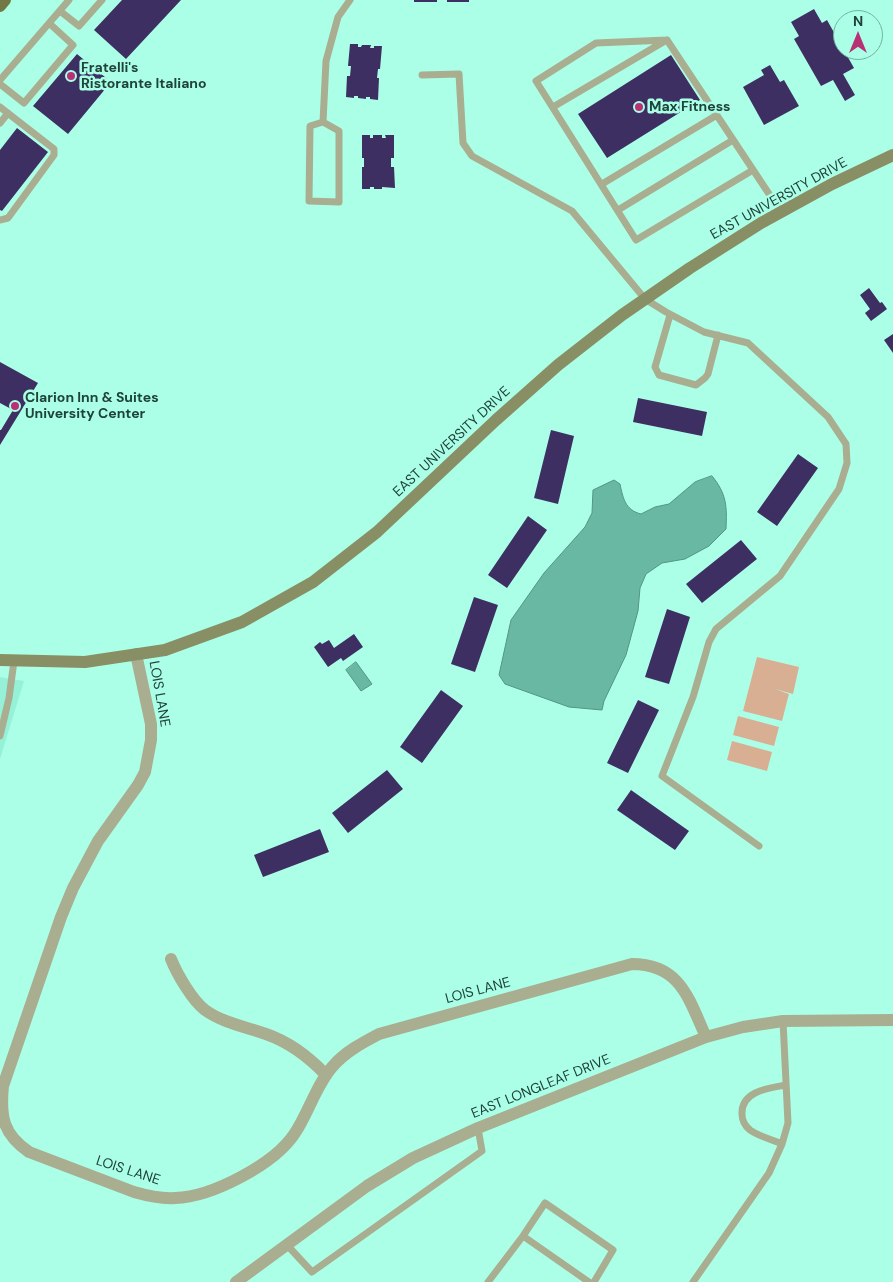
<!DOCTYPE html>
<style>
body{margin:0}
#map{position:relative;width:893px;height:1282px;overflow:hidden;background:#abffe7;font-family:"DM Sans",sans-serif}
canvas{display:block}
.north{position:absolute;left:833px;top:10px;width:50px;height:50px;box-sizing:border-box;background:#abffe7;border:1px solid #73b3a1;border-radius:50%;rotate:0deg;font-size:14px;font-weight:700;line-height:20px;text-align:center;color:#1f4239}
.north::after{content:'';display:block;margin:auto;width:18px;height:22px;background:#b73174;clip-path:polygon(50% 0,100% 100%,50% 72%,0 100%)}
</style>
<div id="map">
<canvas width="893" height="1282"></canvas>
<div class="north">N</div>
</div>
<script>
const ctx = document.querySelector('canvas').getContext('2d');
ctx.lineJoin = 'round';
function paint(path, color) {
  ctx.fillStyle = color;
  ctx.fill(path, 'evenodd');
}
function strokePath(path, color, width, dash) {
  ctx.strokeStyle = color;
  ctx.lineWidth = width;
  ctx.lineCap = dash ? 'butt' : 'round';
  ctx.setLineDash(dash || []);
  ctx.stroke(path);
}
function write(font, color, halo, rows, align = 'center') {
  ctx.font = font + ' "DM Sans",sans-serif';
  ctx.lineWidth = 5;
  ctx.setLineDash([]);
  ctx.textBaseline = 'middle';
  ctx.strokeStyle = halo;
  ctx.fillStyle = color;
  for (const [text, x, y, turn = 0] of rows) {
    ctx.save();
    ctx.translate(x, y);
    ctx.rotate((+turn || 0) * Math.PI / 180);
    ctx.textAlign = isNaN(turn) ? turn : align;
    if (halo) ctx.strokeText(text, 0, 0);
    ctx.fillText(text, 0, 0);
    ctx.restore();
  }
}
paint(new Path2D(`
 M0 677 24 681 0 759Z`), '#95f1d7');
paint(new Path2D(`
 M757 657 799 667 793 694 775 689 789 694 782 721 743 711Z
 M738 716 779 727 774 746 733 735Z
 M732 741 772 752 767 771 727 760Z`), '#d9af93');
const water = new Path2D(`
 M712 476C727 494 727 507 726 529L709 546 685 559 662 563 646 574 640 588 638 611 626 655 604 701 602 710 569 707 505 684 499 675 511 620 544 573 585 527 592 513 593 490 614 480 620 484C623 498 625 510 641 514L655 507 669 504 695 482Z
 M356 662 372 684 361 691 346 670Z`);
paint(water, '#69b8a3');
strokePath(water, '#539583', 1);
paint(new Path2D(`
 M122 0H181L126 59 94 30Z
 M414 0H437V2H414Z
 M447 0H469V2H447Z
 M814 9 822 23 827 20 854 68 843 74 855 95 845 101 833 80 821 86 794 39 799 36 791 22Z
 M350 44H358V47H361L362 45H371L370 48H374V46H382L380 69H378L377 78H379L378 100 370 99V97H366V99L358 98V96H354V98L346 97 347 76H350L351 66H348Z
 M77 54 111 82 68 134 33 106Z
 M671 55 700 100 607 158 578 114Z
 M770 65 780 82 784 80 799 106 764 125 743 87 764 75 761 70Z
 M17 128 48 152 2 211 0 210V150Z
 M362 135H370V138H373V135H382V138H386L385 135H394V158H391V167H394L395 188 382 187V189H374V187H370V189H362V167H364V158H362Z
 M869 288 880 303 882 302 887 309 871 321 865 313 870 309 860 295Z
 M893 334V353L884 340Z
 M0 362 38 383 0 445V430H1L13 410 0 403Z
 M638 398 707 412 702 436 633 422Z
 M551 430 574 436 558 504 534 498Z
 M798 454 818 468 777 526 757 512Z
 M528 516 547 530 507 588 488 575Z
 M741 540 757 559 702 603 686 584Z
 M474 597 498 605 475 672 451 664Z
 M667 609 690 617 669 684 645 677Z
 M354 634 363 647 343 661 341 658 328 667 314 647 320 642 322 644 329 640 334 648Z
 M441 690 463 706 422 763 400 747Z
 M638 700 659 710 628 773 607 763Z
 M387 770 403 789 348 833 332 813Z
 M631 790 689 831 675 850 617 810Z
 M320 829 329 852 263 877 254 855Z`), '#3e2f63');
strokePath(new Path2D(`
 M60 11 79 26 102 0
 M667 40 596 43 536 81 636 240 753 170
 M667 40 781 212
 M422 75 459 74 463 143 472 156 572 211 645 299 666 312 704 332 748 343 828 417 846 444 847 463 839 489 780 576 716 629 709 642 693 697 662 776 759 846
 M0 80 69 0
 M0 84 24 103 73 45 49 23
 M0 107 54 149V155L8 218 0 220
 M553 107 665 41
 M323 122 339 131V202L309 201 310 126Z
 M323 122 326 61 338 17 350 0
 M0 123 8 113
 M602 184 717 115
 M618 210 733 140
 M670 315 655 367 659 375 696 385 705 378 708 374 718 335
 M0 736 9 698 14 661
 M782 1144C773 1140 758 1136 750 1130 745 1126 742 1121 742 1114 741 1091 769 1088 786 1085
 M523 1236 589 1282
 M287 1245 312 1272 482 1151 478 1128
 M488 1282 523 1236 545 1203 613 1250 594 1282
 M693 1282 769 1173 782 1144 788 1123 783 1021`), '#a9ae91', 7);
strokePath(new Path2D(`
 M136 654 151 724V740L145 772 138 785 98 841 73 888 61 917 3 1086C0 1117 3 1134 29 1152L134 1192C148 1196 161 1199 175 1198 212 1197 275 1164 295 1133 309 1112 316 1085 333 1066 345 1052 362 1043 379 1034L632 964C681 964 689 1000 706 1037
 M171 959C177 974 192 1000 205 1010 223 1023 246 1027 266 1034 289 1042 309 1057 326 1075
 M236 1282 367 1186 413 1158 478 1128 706 1037 743 1027 783 1021 893 1020`), '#a9ae91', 12);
strokePath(new Path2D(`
 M0 660 85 662 165 650 242 622 313 582 377 532 496 420 558 365 622 315 690 268 761 223 832 184 893 155`), '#898f65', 12);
strokePath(new Path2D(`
 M0 6 5 0`), '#737945', 12);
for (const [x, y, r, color] of [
 [71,76,5,"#b73174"],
 [639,107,5,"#b73174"],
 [15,406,5,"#b73174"]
]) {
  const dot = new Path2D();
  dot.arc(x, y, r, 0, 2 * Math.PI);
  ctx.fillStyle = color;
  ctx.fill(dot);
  strokePath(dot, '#abffe7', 2);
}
write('bold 14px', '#1f4239', '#abffe7', [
 ["Fratelli's",81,68],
 ["Ristorante Italiano",81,84],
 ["Max Fitness",649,107],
 ["Clarion Inn & Suites",25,398],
 ["University Center",25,414]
], 'left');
write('14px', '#1f4239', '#abffe7', [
 ["EAST UNIVERSITY DRIVE",779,199,-29],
 ["EAST UNIVERSITY DRIVE",452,442,-43],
 ["LOIS LANE",159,694,80],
 ["LOIS LANE",478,991,-15],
 ["EAST LONGLEAF DRIVE",541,1087,-22],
 ["LOIS LANE",128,1171,18]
]);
</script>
